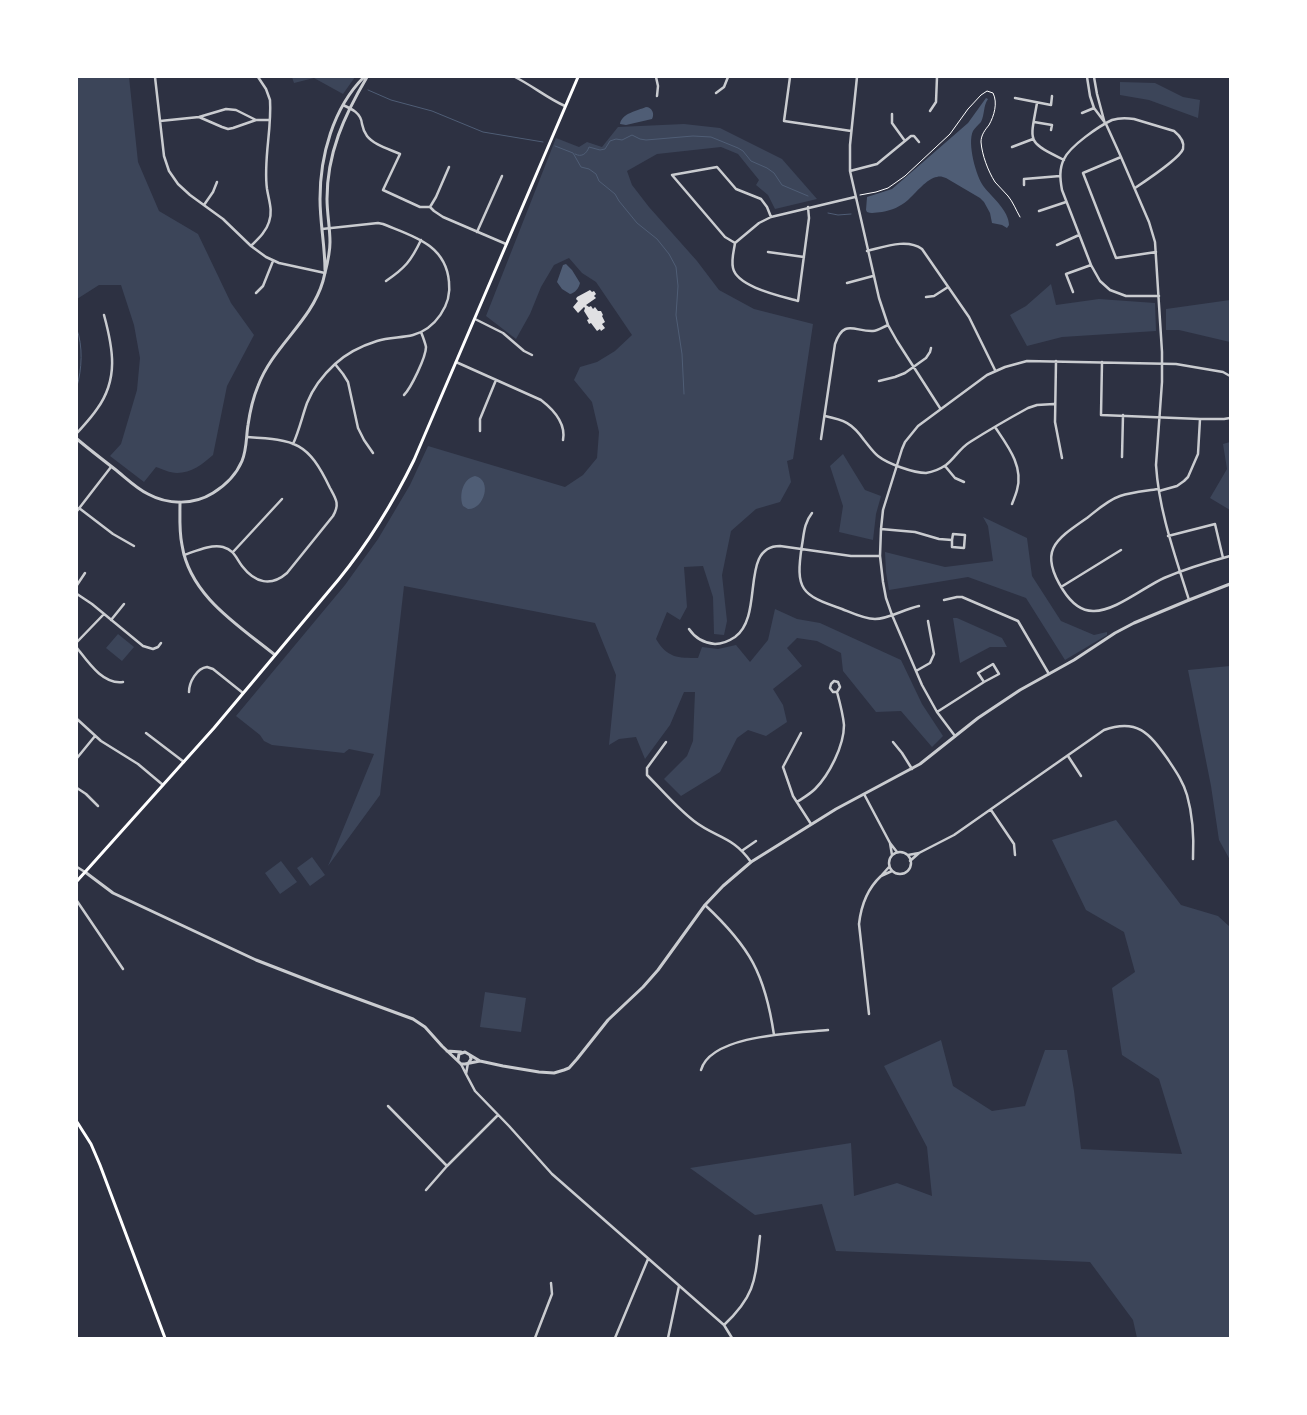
<!DOCTYPE html>
<style>
body{margin:0}
#map{position:relative;width:1307px;height:1415px;overflow:hidden;background:#2d3142;font-family:"DejaVu Sans",sans-serif}
canvas{display:block}
.frame{position:absolute;inset:0;border:78px solid #fff;pointer-events:none}
</style>
<div id="map">
<canvas width="1307" height="1415"></canvas>
<div class="frame"></div>
</div>
<script>
const ctx = document.querySelector('canvas').getContext('2d');
ctx.lineJoin = 'round';
function paint(path, color) {
  ctx.fillStyle = color;
  ctx.fill(path, 'evenodd');
}
function strokePath(path, color, width, dash) {
  ctx.strokeStyle = color;
  ctx.lineWidth = width;
  ctx.lineCap = dash ? 'butt' : 'round';
  ctx.setLineDash(dash || []);
  ctx.stroke(path);
}
paint(new Path2D(`
 M77 77H129L138 162 159 211 198 234 231 303 254 335 227 386 213 455C203 464 191 473 177 473 170 473 162 469 156 467L144 482 110 456 121 444 137 390 140 358 134 325 121 285H99L77 299Z
 M292 77H355L343 94 314 78 294 83Z
 M1120 82 1155 83 1183 97 1200 100 1198 118 1149 100 1120 95Z
 M684 124 720 128 782 159 817 199 775 209 768 195 756 185 759 180 738 154 721 147 657 154 627 171 632 185 649 207 697 261 719 290 754 309 813 324 793 459 787 461 791 482 780 502 756 509 731 531 722 575 727 621 724 635 714 634 713 597 703 566 684 567 687 607 680 620 667 612 656 639C667 658 678 658 698 658L702 647 718 649 736 645 750 662 768 640 775 609 797 619 820 623 901 660 922 704 943 736 932 747 901 711 876 712 843 671 841 653 817 641 797 638 787 648 802 666 773 689 783 705 787 722 766 736 748 730 737 738 720 772 681 796 664 779 687 756 693 741 695 692H684L670 725 645 759 636 737 619 739 609 745 616 675 595 623 404 586 380 795 328 866 374 754 349 749 344 753 272 745 264 741 260 735 236 716 345 585 378 539 410 485 428 446 565 487 583 475 597 458 599 432 592 402 574 380 580 367 597 362 615 351 632 335 596 282 582 273 569 258 554 265 541 287 530 314 516 339 486 316 556 138 579 147 587 142 602 147 618 127Z
 M1051 284 1056 305 1099 299 1155 303 1156 331 1062 337 1027 346 1010 315 1026 306Z
 M1230 300V342L1179 330H1166V309Z
 M1230 442V510L1210 498 1227 469 1223 444Z
 M843 454 865 490 881 496 876 514 873 540 839 532 843 506 830 466Z
 M983 517 1027 538 1032 576 1061 621 1094 635 1107 632V635L1065 660 1026 598 968 577 889 590 886 572 885 552 945 567 993 561 988 526Z
 M953 618H957L1002 638 1007 647H990L960 663Z
 M118 634 134 647 122 661 106 648Z
 M1230 666V860L1219 840 1211 786 1188 670Z
 M1116 820 1181 905 1218 916 1230 927V1338H1137L1133 1320 1090 1262 836 1251 822 1204 755 1215 690 1168 851 1143 854 1196 897 1183 932 1196 927 1147 884 1066 941 1040 953 1086 992 1111 1025 1106 1045 1050H1067L1074 1091 1081 1149 1182 1154 1159 1079 1122 1055 1112 988 1135 972 1124 932 1086 910 1052 840Z
 M312 857 325 875 310 886 297 868Z
 M281 861 297 882 280 894 265 873Z
 M485 992 526 998 521 1032 480 1027Z`), '#3c4559');
paint(new Path2D(`
 M986 98 988 99C983 106 985 114 981 122 978 125 975 128 973 131 967 143 976 177 984 187 992 197 1009 211 1009 225L1007 228 1002 225 992 223 990 213 984 202 980 198 946 178C943 177 940 176 937 177 927 178 915 194 908 200 900 207 892 210 882 212 877 212 872 214 867 212L866 210 867 197 892 189 899 183 968 123Z
 M646 107C652 107 655 114 652 119L626 125 620 124C622 113 637 111 646 107Z
 M566 264 572 270 580 283C579 288 575 293 570 294L562 289 557 282 563 265Z
 M475 476C493 480 484 510 468 509L463 506C459 496 462 479 475 476Z`), '#4f5d75');
strokePath(new Path2D(`
 M368 90 391 100 432 111 483 132 543 142
 M555 146 573 153 581 167 589 169 596 174 599 181 615 194 619 201 637 223 657 239 669 254 676 267 678 286 676 315 682 354 684 394
 M575 154C582 158 587 153 589 147L600 150 605 149 610 141 616 139 622 140 632 135 640 139 646 140 693 136 711 137 738 148 743 151 751 161 767 168 774 173 782 185 808 196
 M828 213 838 215 851 214
 M77 330C83 345 82 370 77 386`), '#4f5d75', 1);
paint(new Path2D(`
 M590 290 592 292 594 291 596 294 594 296 596 298 586 305 589 307 591 306 593 309 595 307 598 311H601L603 315 602 316 605 322 602 324 605 328 601 331 600 329 597 331 591 323 589 324 587 320 589 319 584 311 585 308 584 307 578 313 573 307 578 301 576 299 577 297Z`), '#e0e0e3');
strokePath(new Path2D(`
 M860 195 876 192 888 188 905 176 950 134 968 109 981 95 987 91 993 93C998 103 994 116 989 125 985 130 981 135 981 142 982 155 988 171 995 182 999 187 1004 191 1008 196 1013 202 1016 210 1020 217`), '#fff', 1);
strokePath(new Path2D(`
 M155 77 164 156 169 171 178 184 190 195 223 219 251 246 266 257 279 263 325 273
 M515 77C533 86 547 98 565 106
 M656 77 658 86 657 96
 M790 77 784 121 851 131
 M857 77 850 145V171L879 298 888 325 897 341 940 408
 M1087 77 1090 96 1094 108 1106 124 1121 157 1149 222 1155 242 1162 352V382L1156 465C1159 512 1175 555 1189 600
 M1094 77 1097 94 1105 124
 M716 93 724 87 728 77
 M1015 98 1051 105 1052 96
 M1037 103C1030 143 1026 141 1064 160
 M343 105C352 109 361 113 362 124 363 129 364 132 367 136 374 145 389 149 400 154L383 190 420 207H430L434 211 443 217 506 244
 M930 111 936 102 937 77
 M1082 113 1094 108
 M892 114V123L905 141
 M199 117 222 127 228 129 233 128 256 120H269
 M160 121 199 117 226 109 236 110 256 120
 M1034 122 1052 125 1051 130
 M1012 147 1033 139
 M1121 157 1083 173 1116 258 1156 252
 M850 171 877 164 911 136H914L919 142
 M1024 185V179L1060 176
 M1135 188C1144 182 1180 158 1183 149 1185 141 1179 135 1174 131L1134 119C1128 118 1118 118 1112 120 1099 126 1070 146 1064 159 1059 169 1060 179 1062 190L1091 265 1100 281 1110 290 1126 296H1159
 M204 205 213 192 217 182
 M430 207 436 197 449 167
 M1039 211 1066 202
 M477 232 502 176
 M735 243 725 237 672 175 717 167 736 189 761 199 767 207 771 217
 M735 243C734 251 731 259 733 268 737 287 781 296 798 301L809 218 808 207
 M735 243 759 223 771 217 855 197
 M1057 245 1079 235
 M251 246C258 239 266 232 269 222 273 211 269 201 267 189 263 160 272 130 270 100L266 89 258 77
 M867 251C884 247 907 238 922 249L969 317 995 370
 M768 252 804 257
 M386 281C405 268 411 261 421 240
 M847 283 873 276
 M1073 292 1066 274 1091 265
 M256 293 263 286 273 261
 M926 297 934 296 948 287
 M475 319 503 333 524 351 532 355
 M1056 361 1055 422 1062 458
 M456 362 541 400C554 410 566 424 563 440
 M1102 362 1101 415 1200 419H1224L1230 418
 M335 364 343 374 348 382 358 428 364 440 373 453
 M879 381 895 377 905 373 926 358 930 352 931 348
 M404 395C411 388 426 357 426 347 425 342 423 337 421 332
 M825 416C844 420 852 423 864 440 869 446 873 452 878 456 888 464 914 473 926 473 933 472 940 469 946 465 955 458 960 448 970 442 989 430 1008 419 1028 408L1037 405 1054 404
 M995 427C1007 445 1024 466 1017 490 1016 494 1014 499 1012 504
 M480 431V419L496 380
 M77 433C84 425 91 418 97 409 119 379 113 348 104 315
 M821 439 835 344C844 318 855 332 873 331 878 331 883 327 888 325
 M293 444C299 431 302 417 307 403 313 388 323 375 335 364 347 353 361 346 377 341 389 337 401 338 413 335 435 329 452 305 449 282 446 244 412 236 383 224L378 223 322 229
 M1122 457 1123 415
 M945 466 955 478 964 482
 M1158 489C1146 491 1132 492 1120 496 1108 500 1097 510 1087 518 1055 540 1038 551 1063 590 1070 601 1079 611 1093 611 1114 612 1144 587 1164 578 1185 569 1208 562 1230 556
 M1159 491 1177 486 1184 481 1188 477 1198 454 1200 419
 M79 508 113 534 134 546
 M77 511 111 467
 M812 513C804 523 804 534 802 545 795 590 801 595 842 609 852 613 864 619 875 619 889 619 904 609 919 606
 M881 529 915 532 939 539 952 540V547L964 548 965 535 953 534 952 540
 M1168 536 1215 524 1223 558
 M233 552 282 499
 M184 555C196 551 211 544 223 547 234 550 236 558 242 566 255 583 271 587 287 573L333 516C340 504 336 499 330 488 308 442 296 440 247 437
 M77 585 85 573
 M1061 587 1121 550
 M77 594 92 604 143 646 153 649 158 647 161 643
 M944 600 957 597H962L1018 621 1049 674
 M111 620 124 604
 M689 629C695 638 703 643 715 644 722 644 729 641 735 637 765 615 739 546 780 546L851 556H880
 M77 642 104 614
 M77 648C88 662 103 685 123 682
 M916 671 930 663 934 654 928 621
 M189 692C189 682 197 668 207 667L213 669 243 693
 M937 712 984 682 978 673 993 664 999 674 984 682
 M77 719 101 741 138 764 163 785
 M146 733 184 762
 M801 733 783 767 793 796 811 824
 M955 736 937 712 922 685 892 615 886 598 883 582 880 556 881 529 883 510 902 449 905 442 918 426 987 375 1005 367 1027 361 1176 364 1223 372 1230 376
 M666 742 647 768V775C662 790 677 808 694 821 716 838 733 836 751 862
 M893 742 902 753 912 769
 M1068 756 1081 776
 M77 758 95 736
 M77 788 86 794 98 806
 M864 794 890 843
 M797 802C803 798 810 794 815 789 829 775 844 746 844 725 843 714 840 703 837 692L840 687 838 682 834 681 831 684 830 688 833 692H837
 M991 810 1014 844 1015 855
 M743 850 756 841
 M889 863a11 11 0 1 1 22 0a11 11 0 1 1-22 0Z
 M919 853 954 835 1104 730C1137 718 1149 733 1167 758 1175 770 1183 781 1187 795 1193 816 1194 838 1193 859
 M892 855 890 843 897 852
 M908 855 919 853 910 861
 M77 867 85 872
 M889 867 881 876 892 871
 M77 901 123 969
 M705 905C750 947 765 974 774 1035
 M869 1014 859 924C861 906 867 889 881 876
 M461 1064 466 1074 468 1063
 M701 1070C711 1034 798 1033 828 1030
 M466 1074 475 1091 509 1126 552 1174 716 1318 724 1325 732 1338
 M388 1106 447 1166
 M426 1190 447 1166 498 1115
 M724 1325C757 1294 755 1278 760 1236
 M535 1338 552 1294 551 1283
 M615 1338 648 1259
 M668 1338 679 1286`), '#caccd0', 2.5);
strokePath(new Path2D(`
 M325 270C325 246 320 223 320 199 320 156 333 108 364 77
 M77 439C90 450 103 460 116 470 126 478 136 488 148 494 168 505 194 505 213 493 226 485 236 475 242 461 247 449 246 437 248 425 250 411 253 398 258 386 273 346 311 322 323 281 326 268 330 256 330 242 330 228 327 213 327 199 327 153 344 116 367 77
 M180 502C180 517 179 531 182 545 190 596 238 625 275 655
 M85 872 113 893 256 960 323 986 413 1019 425 1027 442 1046 461 1064H465L480 1061
 M447 1051 461 1052
 M470 1055 480 1061 503 1066 539 1072 554 1073 564 1070 569 1068 577 1059 608 1020 643 987 658 970 705 905 723 886 751 862 836 809 920 764 978 718 1020 690 1074 660 1115 633 1134 623 1189 600 1230 584
 M458 1060 459 1054 465 1052 470 1055 471 1059 469 1062`), '#caccd0', 3);
strokePath(new Path2D(`
 M77 881 214 728 339 579C369 542 393 503 414 460L578 77
 M77 1122 91 1144 100 1165 165 1338`), '#fff', 3);
</script>
